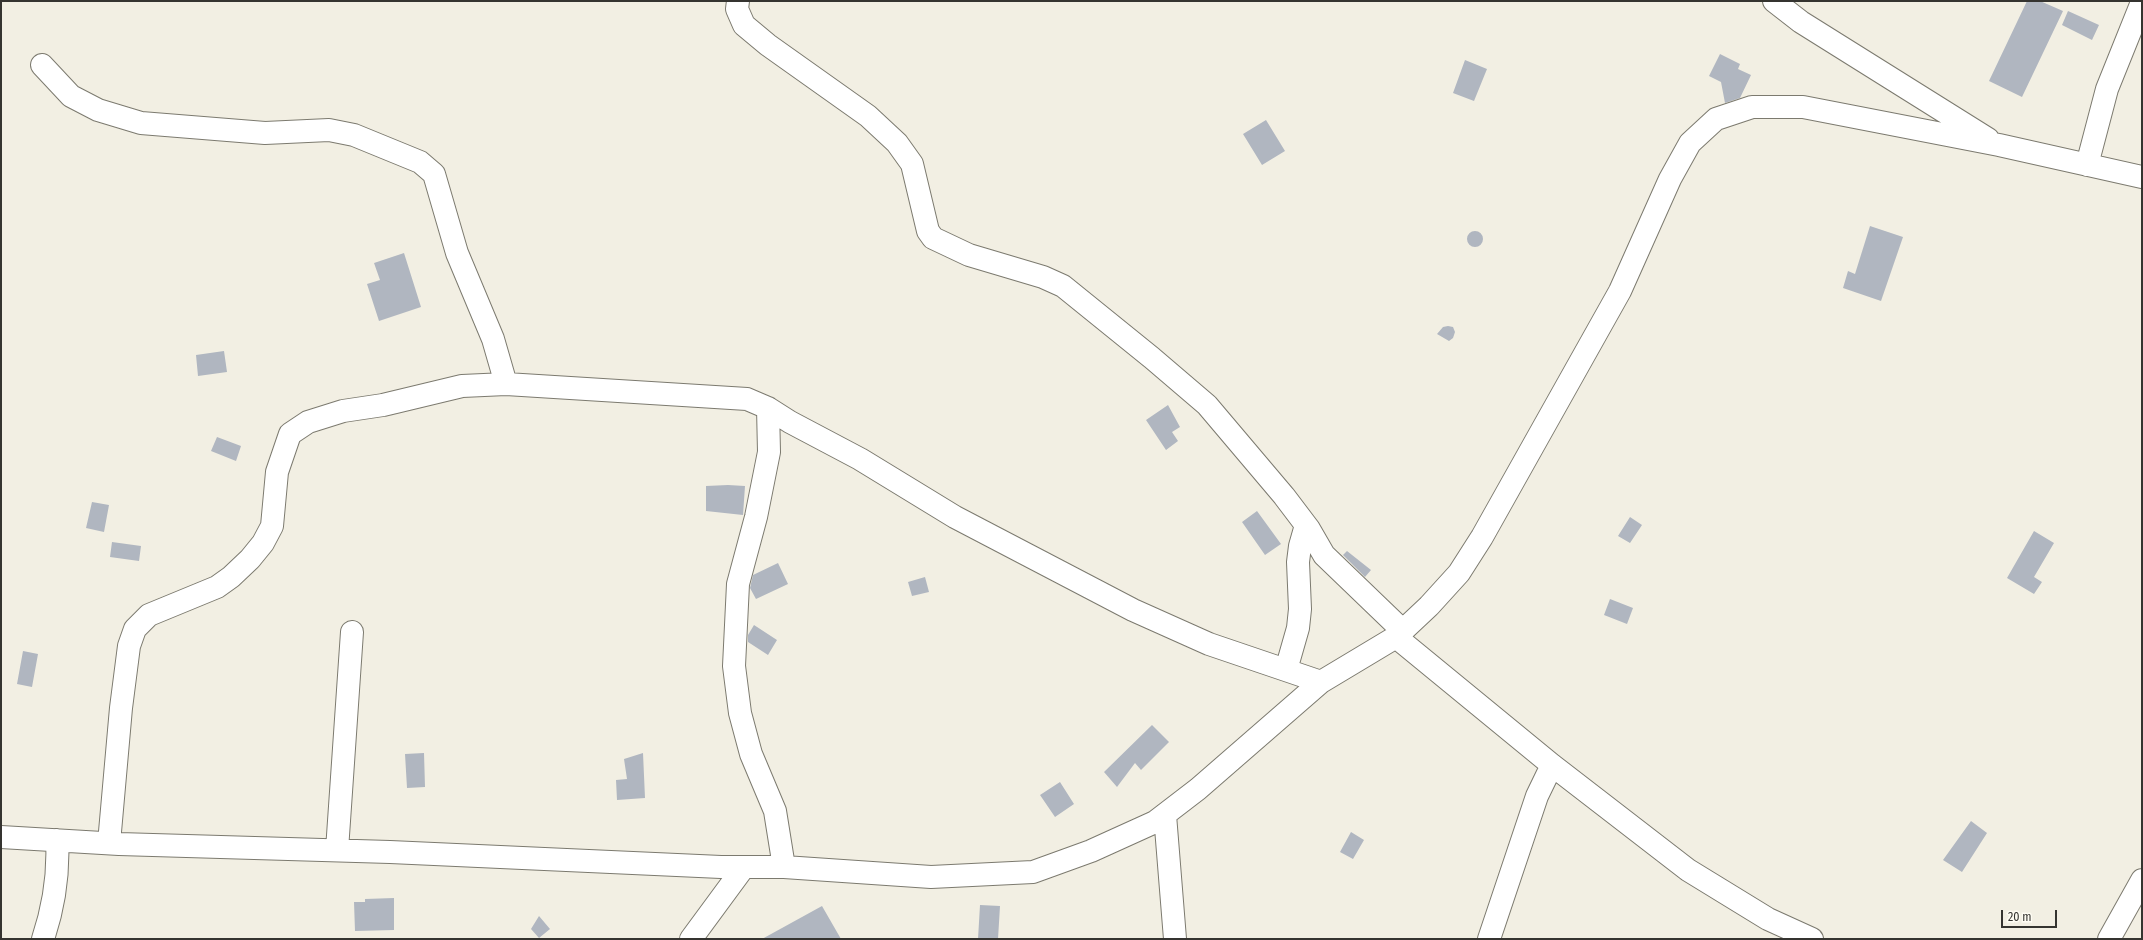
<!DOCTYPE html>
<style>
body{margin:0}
#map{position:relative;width:2143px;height:940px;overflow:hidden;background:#f2efe3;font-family:"Fira Sans Condensed",sans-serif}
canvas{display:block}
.frame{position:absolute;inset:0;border:2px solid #353430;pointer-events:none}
.scale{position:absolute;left:2001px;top:910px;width:56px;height:18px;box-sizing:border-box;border:2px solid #353430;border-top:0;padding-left:5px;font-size:12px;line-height:14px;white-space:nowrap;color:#353430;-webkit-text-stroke:3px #fefcf3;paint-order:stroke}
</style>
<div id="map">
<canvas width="2143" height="940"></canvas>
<div class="frame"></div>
<div class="scale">20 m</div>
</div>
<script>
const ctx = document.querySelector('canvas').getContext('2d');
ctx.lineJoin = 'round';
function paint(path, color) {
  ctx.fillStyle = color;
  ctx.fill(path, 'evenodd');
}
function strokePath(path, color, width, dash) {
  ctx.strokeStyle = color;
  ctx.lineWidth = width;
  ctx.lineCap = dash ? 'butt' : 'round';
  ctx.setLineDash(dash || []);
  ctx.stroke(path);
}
paint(new Path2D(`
 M2027 1H2040L2063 11 2022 97 1989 81Z
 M2068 11 2099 25 2092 40 2062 25Z
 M1720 54 1740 64 1738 69 1751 75 1740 98 1725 103 1721 82 1709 76Z
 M1465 60 1487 69 1474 101 1453 93Z
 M1266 120 1285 151 1262 165 1243 134Z
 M1870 226 1903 237 1881 301 1843 288 1848 271 1855 274Z
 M1467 239a8 8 0 1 1 16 0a8 8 0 1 1-16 0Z
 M404 253 421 307 379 321 367 284 380 280 374 263Z
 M1448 326 1453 327 1455 332 1453 338 1449 341 1437 334 1443 327Z
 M224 351 227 372 198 376 196 355Z
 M1168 405 1180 427 1172 432 1178 441 1166 450 1146 420Z
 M217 437 241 446 236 461 211 451Z
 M728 485 745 486 743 515 706 511V486Z
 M92 502 109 505 104 532 86 528Z
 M1257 511 1281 544 1265 555 1242 522Z
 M1630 517 1642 525 1630 543 1618 536Z
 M2034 531 2054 543 2034 577 2042 582 2034 594 2007 578Z
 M112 542 141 546 139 561 110 557Z
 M1347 551 1371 570 1365 577 1343 555Z
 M778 563 788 584 756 599 750 588 753 575Z
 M925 577 929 592 912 596 908 582Z
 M1610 599 1633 608 1627 624 1604 615Z
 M754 625 777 640 768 655 748 642V635Z
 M23 651 38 654 32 687 17 684Z
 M1152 725 1169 742 1141 770 1135 763 1117 787 1104 772Z
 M424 753 425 787 407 788 405 754Z
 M643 753 645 798 617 800 616 780 627 779 624 759Z
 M1060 782 1074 804 1055 817 1040 795Z
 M1971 821 1987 833 1962 872 1943 860Z
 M1351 832 1364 840 1353 859 1340 852Z
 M394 898V930L355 931 354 902H365V899Z
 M980 905 1000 906 998 939H978Z
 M822 906 841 939H762Z
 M539 916 550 929 539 938 531 929Z`), '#b0b6c0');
const minor = new Path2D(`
 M738 1 737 9 744 25 768 45 868 116 897 143 912 164 928 231 933 238 969 255 1043 277 1063 286 1152 358 1207 405 1284 496 1309 529 1324 555 1403 631
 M1774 1 1801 22 1988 139
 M42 65 71 96 98 110 141 123 265 133 329 130 354 135 420 162 434 174 457 253 493 339 506 384
 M2087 165 2107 89 2142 2
 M768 408 769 452 756 517 738 584 734 666 740 713 751 754 775 811 784 867
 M1396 637 1552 765 1688 870 1768 919 1812 939
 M1286 670 1298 628 1300 609 1298 562 1300 546 1306 525
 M1165 815 1175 939
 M1 837 119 844 390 852 721 867H784L931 877 1033 872 1091 851 1155 822 1198 789 1321 682 1396 637 1429 606 1459 573 1482 537 1620 291 1670 179 1690 143 1716 119 1752 107H1803L1999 145 2142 177
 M109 843 121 708 129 646 135 629 149 615 217 587 231 577 250 559 263 543 272 526 277 472 290 434 308 422 343 411 383 405 462 386 506 384 747 399 768 408 790 422 860 459 955 517 1133 610 1209 644 1321 682
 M337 850 352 632
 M43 939C54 906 59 875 57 840
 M691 939 744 867
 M1489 939 1537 796 1552 765
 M2109 939 2142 880`);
strokePath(minor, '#7c7a6f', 24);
strokePath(minor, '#fff', 22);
</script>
